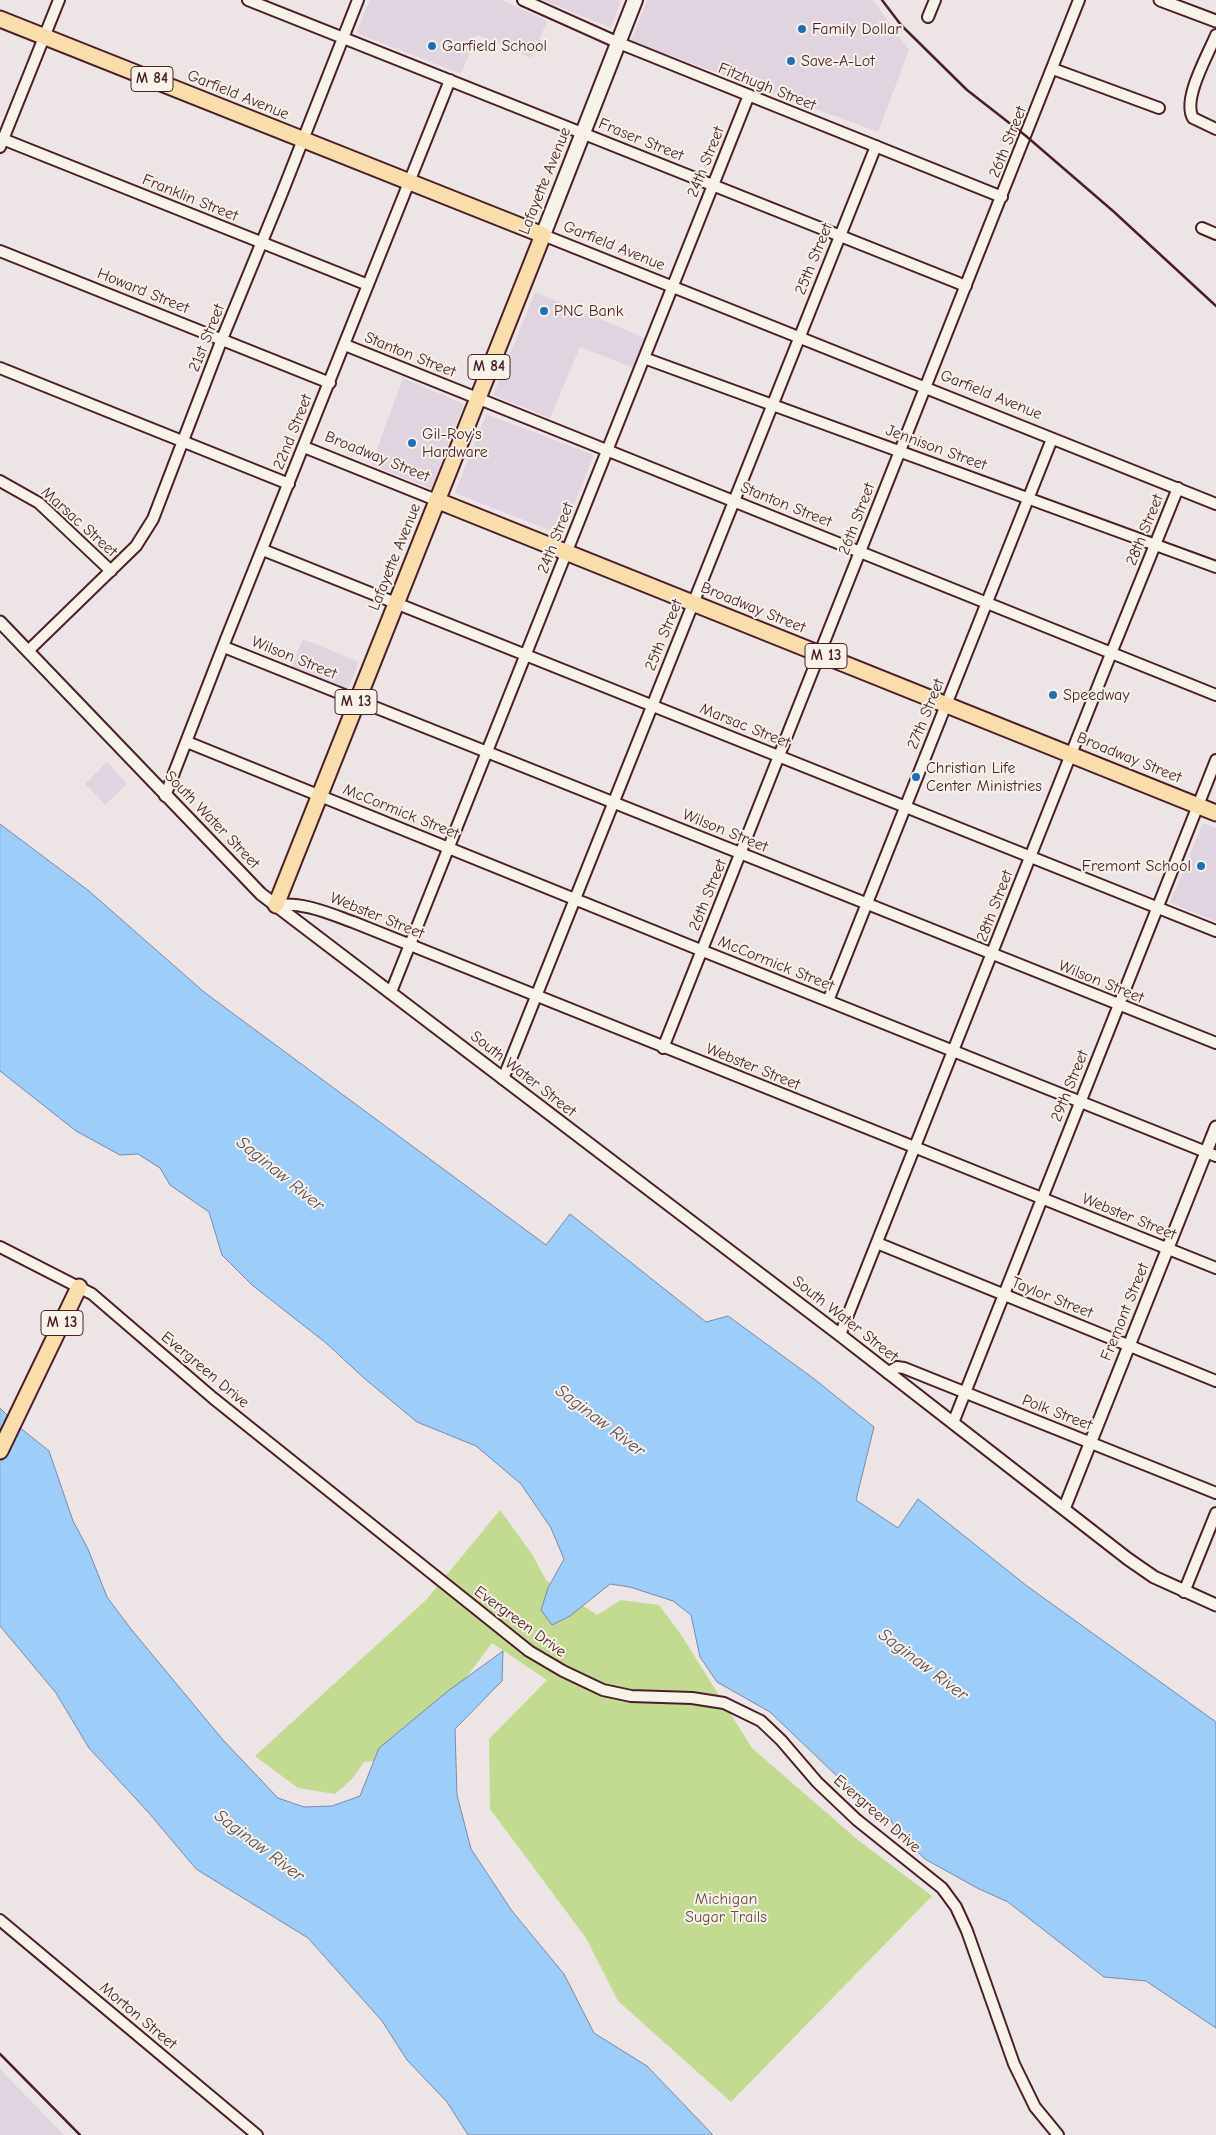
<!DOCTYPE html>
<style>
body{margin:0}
canvas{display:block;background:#ede5e5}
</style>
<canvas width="1216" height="2135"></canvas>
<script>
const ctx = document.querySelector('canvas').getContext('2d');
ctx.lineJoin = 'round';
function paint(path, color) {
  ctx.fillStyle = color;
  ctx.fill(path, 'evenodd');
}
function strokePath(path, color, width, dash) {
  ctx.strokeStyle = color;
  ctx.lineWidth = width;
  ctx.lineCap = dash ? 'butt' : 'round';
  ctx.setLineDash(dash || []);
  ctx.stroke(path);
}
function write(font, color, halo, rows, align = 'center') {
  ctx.font = font + ' "Comic Neue",sans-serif';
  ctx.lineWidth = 4;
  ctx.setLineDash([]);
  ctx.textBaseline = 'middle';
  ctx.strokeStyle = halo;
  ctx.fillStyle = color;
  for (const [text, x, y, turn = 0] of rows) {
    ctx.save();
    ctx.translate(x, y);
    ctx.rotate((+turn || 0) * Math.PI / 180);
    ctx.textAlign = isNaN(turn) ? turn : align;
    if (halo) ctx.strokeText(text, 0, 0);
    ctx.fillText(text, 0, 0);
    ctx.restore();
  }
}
paint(new Path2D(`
 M370 0H502L547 21 532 58 477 35 461 74 356 33Z
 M542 0H621L611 28Z
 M647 0H873L909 50 878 132 631 41Z
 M535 292 645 338 633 368 580 347 550 418 493 395Z
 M403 378 464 404 431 489 371 465Z
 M486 414 594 455 562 535 455 493Z
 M303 639 359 662 347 691 291 667Z
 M107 762 127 784 105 805 85 784Z
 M1203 823 1216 828V921L1170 903Z
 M0 2069 64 2135H0Z`), '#e1d4e1');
paint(new Path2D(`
 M500 1510 532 1554 546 1580 597 1615 621 1600 659 1605 680 1633 752 1748 858 1840 932 1896 731 2102 618 2001 586 1938 490 1809 489 1739 547 1680 492 1643 406 1758 364 1762 352 1779 335 1794 298 1788 255 1756 426 1600Z`), '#c3db91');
const water = new Path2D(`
 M0 824 89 891 204 992 546 1245 570 1214 706 1322 728 1316 813 1378 874 1427 856 1500 898 1528 918 1499 1027 1586 1216 1722V2028L1146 1981 1104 1977 1008 1902 977 1888 925 1859 898 1833 889 1817 863 1801 770 1712 717 1682 700 1657 691 1615 673 1601 630 1587 610 1584 570 1616 552 1625 541 1610 548 1588 564 1559 551 1528 521 1484 476 1446 417 1422 365 1379 326 1343 252 1285 222 1255 209 1212 170 1185 160 1168 138 1154 120 1155 76 1131 0 1071Z
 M0 1408 19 1427 49 1451 73 1521 88 1549 107 1597 131 1629 223 1740 278 1798 304 1807 332 1806 360 1796 379 1748 448 1691 503 1651 502 1681 455 1729 457 1795 471 1849 512 1911 564 1974 594 2033 647 2066 713 2135H468L447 2102 407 2060 382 2021 308 1938 196 1869 149 1813 89 1748 56 1693 0 1626Z`);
paint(water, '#9dcefa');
strokePath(water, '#7c88a7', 1);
const minor = new Path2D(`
 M248 0 966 286
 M523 0 619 43 1002 197
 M928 17 935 0
 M1216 35C1208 55 1182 99 1193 118L1216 129
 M1053 69 1159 108
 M0 138 368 285
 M0 147 59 0
 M1202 228 1216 234
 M543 235 1216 504
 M0 251 330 383
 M345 345 1216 695
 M644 358 1216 567
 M0 368 289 484
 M304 447 436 500
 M0 481 39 503 111 571
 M263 550 1216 931
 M224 647 1216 1043
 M28 651 136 546 153 519 222 339 282 193 358 0
 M187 742 693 947 1216 1156
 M165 796 226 639 450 80
 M276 905C304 902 328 913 353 922L1216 1268
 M391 992 749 95
 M828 1001 1052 439
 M663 1048 1079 0
 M503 1079 876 146
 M877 1243 1216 1381
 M0 1247 92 1294 213 1398 529 1651 563 1671 603 1690 631 1696 692 1698 724 1703 761 1721 781 1740 817 1782 857 1820 942 1888 956 1907 967 1931 1014 2064 1035 2107 1058 2135
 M840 1335 1112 651 1178 488
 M888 1373 897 1367 904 1368 1216 1493
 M953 1423 1216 760
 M1184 1592 1216 1513
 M0 1920 257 2135`);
const tertiary = new Path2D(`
 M1160 0 1216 21
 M0 622 261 894 840 1335 1128 1559 1154 1577 1216 1605
 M1064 1509 1216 1127`);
const secondary = new Path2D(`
 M543 235 635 0`);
const primary = new Path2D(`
 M0 19 543 235 276 905
 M436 500 1216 813
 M0 1451 79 1287`);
strokePath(minor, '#4a1f2b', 14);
strokePath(tertiary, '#4a1f2b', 15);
strokePath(secondary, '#4a1f2b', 18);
strokePath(primary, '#4a1f2b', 19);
strokePath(minor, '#f7f3e8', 10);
strokePath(tertiary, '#f7f3e8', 11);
strokePath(secondary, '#f7f3e8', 14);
strokePath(primary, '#f9deab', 15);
strokePath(new Path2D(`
 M882 0 901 25 967 90 1026 136 1113 211 1216 306
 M0 2054 80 2135`), '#4a1f2b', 2.5);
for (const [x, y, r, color] of [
 [802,29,5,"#1f6fb2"],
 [432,46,5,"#1f6fb2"],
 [791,61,5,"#1f6fb2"],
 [544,311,5,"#1f6fb2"],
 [412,443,5,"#1f6fb2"],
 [1053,695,5,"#1f6fb2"],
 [916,777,5,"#1f6fb2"],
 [1201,866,5,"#1f6fb2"]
]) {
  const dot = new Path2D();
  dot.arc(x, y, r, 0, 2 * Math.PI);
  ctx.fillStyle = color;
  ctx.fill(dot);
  strokePath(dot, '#f7f3e8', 2);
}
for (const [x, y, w] of [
 [152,79,42],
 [489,367,42],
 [826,656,42],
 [356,702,42],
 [62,1323,42]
]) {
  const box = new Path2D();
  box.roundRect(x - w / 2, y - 12.5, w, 25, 4);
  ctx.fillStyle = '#f7f3e8';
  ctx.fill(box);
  strokePath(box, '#4a1f2b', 1);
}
write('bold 15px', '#4a1f2b', null, [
 ["M 84",152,79],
 ["M 84",489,367],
 ["M 13",826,656],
 ["M 13",356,702],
 ["M 13",62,1323]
]);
write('16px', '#4a1f2b', '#f7f3e8', [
 ["Family Dollar",812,29],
 ["Garfield School",442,46],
 ["Save-A-Lot",801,61],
 ["PNC Bank",554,311],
 ["Gil-Roy's",422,434],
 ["Hardware",422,452],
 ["Speedway",1063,695],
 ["Christian Life",926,768],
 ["Center Ministries",926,786],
 ["Fremont School",1191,866,"right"]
], 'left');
write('16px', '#4a1f2b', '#f7f3e8', [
 ["Fitzhugh Street",767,87,22],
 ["Garfield Avenue",238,95,22],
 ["Fraser Street",641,140,22],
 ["26th Street",1008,142,-68],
 ["24th Street",706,162,-68],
 ["Lafayette Avenue",545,181,-68],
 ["Franklin Street",190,198,22],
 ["Garfield Avenue",614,246,22],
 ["25th Street",814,259,-68],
 ["Howard Street",143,291,22],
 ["21st Street",207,338,-68],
 ["Stanton Street",410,355,22],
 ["Garfield Avenue",991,395,22],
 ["22nd Street",293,432,-68],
 ["Jennison Street",936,448,20],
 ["Broadway Street",377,457,22],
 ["Stanton Street",786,505,22],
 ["26th Street",857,519,-69],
 ["Marsac Street",79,522,42],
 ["28th Street",1145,530,-68],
 ["24th Street",556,538,-69],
 ["Lafayette Avenue",395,557,-68],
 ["Broadway Street",753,608,22],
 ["25th Street",664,635,-68],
 ["Wilson Street",294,658,22],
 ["27th Street",926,714,-68],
 ["Marsac Street",745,726,22],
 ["Broadway Street",1129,758,22],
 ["McCormick Street",401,812,22],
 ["South Water Street",212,820,46],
 ["Wilson Street",725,831,22],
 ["26th Street",708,895,-68],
 ["28th Street",995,906,-69],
 ["Webster Street",377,916,22],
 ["McCormick Street",776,964,22],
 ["Wilson Street",1101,982,22],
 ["Webster Street",753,1067,22],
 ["South Water Street",523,1074,38],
 ["29th Street",1070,1086,-68],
 ["Webster Street",1129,1217,22],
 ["Taylor Street",1052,1298,22],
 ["Fremont Street",1125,1312,-68],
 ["South Water Street",845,1319,38],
 ["Evergreen Drive",205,1370,40],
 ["Polk Street",1057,1413,21],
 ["Evergreen Drive",520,1622,36],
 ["Evergreen Drive",877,1814,41],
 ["Morton Street",138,2016,40]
]);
write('16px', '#684e44', '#f7f3e8', [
 ["Michigan",726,1899],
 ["Sugar Trails",726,1917]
]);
write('italic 18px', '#5f4b5f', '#f7f3e8', [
 ["Saginaw River",280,1174,39],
 ["Saginaw River",600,1421,37],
 ["Saginaw River",923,1665,37],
 ["Saginaw River",259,1846,37]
]);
</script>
